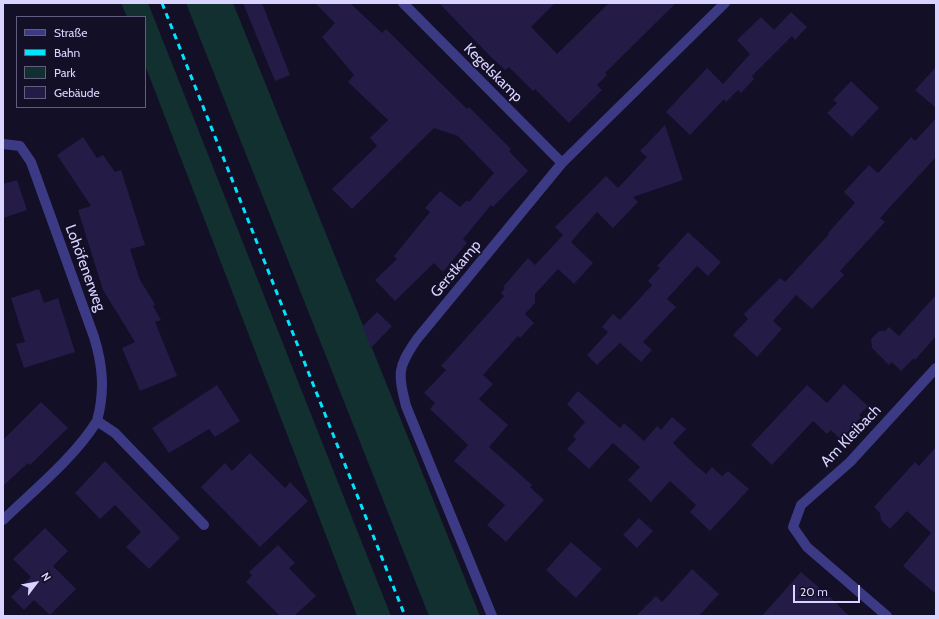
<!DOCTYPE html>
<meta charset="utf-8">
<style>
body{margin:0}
#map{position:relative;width:939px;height:619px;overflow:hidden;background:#130f26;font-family:Cabin,sans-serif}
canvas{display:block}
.frame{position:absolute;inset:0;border:4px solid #d9d4ff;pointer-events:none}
.legend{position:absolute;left:16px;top:16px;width:130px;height:92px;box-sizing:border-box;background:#130f26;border:1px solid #625e7d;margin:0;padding:5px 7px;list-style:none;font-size:12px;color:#d9d4ff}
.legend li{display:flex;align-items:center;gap:8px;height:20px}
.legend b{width:20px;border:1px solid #625e7d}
.north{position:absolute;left:16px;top:563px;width:40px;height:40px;-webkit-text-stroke:3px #130f26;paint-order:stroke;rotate:58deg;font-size:11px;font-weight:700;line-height:16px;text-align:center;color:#d9d4ff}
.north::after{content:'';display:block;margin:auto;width:14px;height:18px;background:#d9d4ff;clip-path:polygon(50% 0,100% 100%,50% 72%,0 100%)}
.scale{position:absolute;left:793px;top:585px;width:67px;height:18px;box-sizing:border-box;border:2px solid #d9d4ff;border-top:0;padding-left:5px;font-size:12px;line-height:14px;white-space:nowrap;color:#d9d4ff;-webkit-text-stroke:3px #130f26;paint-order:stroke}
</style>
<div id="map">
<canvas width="939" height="619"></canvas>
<div class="frame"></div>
<ul class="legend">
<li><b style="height:5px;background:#3d3a85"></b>Straße</li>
<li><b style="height:5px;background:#00e5ff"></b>Bahn</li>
<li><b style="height:11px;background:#12302f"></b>Park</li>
<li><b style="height:11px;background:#241b47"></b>Gebäude</li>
</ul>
<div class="north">N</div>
<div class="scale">20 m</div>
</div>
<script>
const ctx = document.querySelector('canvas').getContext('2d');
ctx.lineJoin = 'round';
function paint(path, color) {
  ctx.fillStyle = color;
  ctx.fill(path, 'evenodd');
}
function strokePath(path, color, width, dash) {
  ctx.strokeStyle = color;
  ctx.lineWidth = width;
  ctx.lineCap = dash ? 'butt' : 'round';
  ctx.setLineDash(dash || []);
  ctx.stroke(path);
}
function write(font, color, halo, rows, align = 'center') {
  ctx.font = font + ' Cabin,sans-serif';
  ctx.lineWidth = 3.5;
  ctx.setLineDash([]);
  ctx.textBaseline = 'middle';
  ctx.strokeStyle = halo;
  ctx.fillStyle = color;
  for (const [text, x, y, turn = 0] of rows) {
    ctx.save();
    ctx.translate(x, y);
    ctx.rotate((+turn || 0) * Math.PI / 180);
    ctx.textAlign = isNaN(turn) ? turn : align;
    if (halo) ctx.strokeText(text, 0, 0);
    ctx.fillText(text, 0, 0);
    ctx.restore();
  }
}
paint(new Path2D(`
 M121 3H148L391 616H357L145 65V17H127Z
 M186 3H233L480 616H429Z`), '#12302f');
paint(new Path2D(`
 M243 3H262L290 75 275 81Z
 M315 3H350L382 33 386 29 467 109 469 107 511 149 509 151 528 171 493 207 491 205 463 239 467 243 443 272 434 263 395 301 375 280 397 259 394 256 430 212 425 208 440 191 460 207 467 200 469 202 494 173 458 136 434 128 352 209 332 189 377 146 370 138 388 120 348 82 354 75 322 37 335 23Z
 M439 3H555L531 27 557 54 609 3H676L605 73 607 75 597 85 602 90 569 123 535 89 533 91 509 67 505 70 488 54Z
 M791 12 807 27 795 40 792 36 752 76 754 79 741 93 738 90 726 102 724 99 690 135 666 112 707 68 723 84 750 54 737 40 761 17 774 30Z
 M936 67V108L915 90Z
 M851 81 879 108 852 137 827 113 837 103 833 100Z
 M936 118V157L880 218 885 222 840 271 844 275 812 309 796 295 773 321 782 329 757 357 733 335 748 319 744 314 780 278 785 282 829 234 828 233 855 203 844 192 869 165 878 173 911 137 915 141Z
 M665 125 683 180 633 197 638 202 613 228 597 212 571 242 593 263 574 284 558 269 535 294V303L525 314 534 323 520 338 518 336 483 375 493 384 479 399 508 425 489 447 532 485 530 487 544 500 506 542 487 525 505 505 454 461 468 445 430 409 435 403 424 393 446 370 441 366 504 296 501 293 505 288 503 287 528 258 535 265 563 235 555 227 606 176 618 188 647 157 640 151Z
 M83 137 97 158 103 155 115 172 121 170 145 245 130 249 140 280 155 304 153 306 161 320 155 322 177 376 140 391 122 348 135 342 103 290 78 210 91 206 57 155Z
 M17 180 27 210 3 218V184Z
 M688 232 721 262 708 276 697 266 667 299 676 307 643 342 652 350 641 362 620 343 597 365 587 355 608 332 602 327 613 314 620 320 652 285 648 281 660 268 657 266Z
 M39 289 44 303 58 298 75 352 24 368 16 344 25 342 11 298Z
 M936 295V336L915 360 914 358 901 371 892 362 889 365 872 348 871 339 879 331H885L889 327 899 336Z
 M377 312 392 326 371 348 363 326Z
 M844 384 868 406 859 415 861 417 841 440 831 430 827 434 813 421 772 465 751 445 807 385 827 403Z
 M217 385 240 421 215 437 209 429 169 453 152 428Z
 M578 391 620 428 624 423 644 441 657 426 661 430 672 417 686 429 673 443 691 461 706 474 712 467 722 476 728 471 749 489 710 531 690 512 696 505 670 481 651 502 628 480 640 467 613 443 589 469 567 449 576 439 573 436 585 422 567 404Z
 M41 402 68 428 30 465 28 463 3 486V440Z
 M936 447V594L903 566 931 533 907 511 890 529 881 520 880 513 874 507 915 462 919 466Z
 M250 453 285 488 290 482 308 501 260 547 201 487 225 463 232 471Z
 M105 461 180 538 149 569 126 547 141 532 115 505 100 519 75 493Z
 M639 518 653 531 637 548 623 535Z
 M45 528 68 551 53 566 76 589 50 615 34 600 24 610 11 597 31 577 13 559Z
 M571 542 602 569 576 598 546 570Z
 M278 545 295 563 289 568 316 596 294 616H280L246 582 252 575 249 572Z
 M692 569 719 594 699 616H636L656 596 662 602Z
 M801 572 830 597 849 616H762Z`), '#241b47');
strokePath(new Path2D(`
 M403 3 562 163
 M3 144 20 146 31 162 94 337C103 366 105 391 97 421L115 433 204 525
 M3 520C34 490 74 458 97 421
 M492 616 406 406C398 373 397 368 417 339L562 163 725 3
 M887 616 807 547 793 527 801 505 850 462 936 368`), '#3d3a85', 10);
strokePath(new Path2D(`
 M162 3 405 616`), '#00e5ff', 3, [6, 5]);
write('15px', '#d9d4ff', '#130f26', [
 ["Kegelskamp",493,73,45],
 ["Lohöfenerweg",85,268,70],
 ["Gerstkamp",456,269,-50],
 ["Am Kleibach",851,436,-46]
]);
</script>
